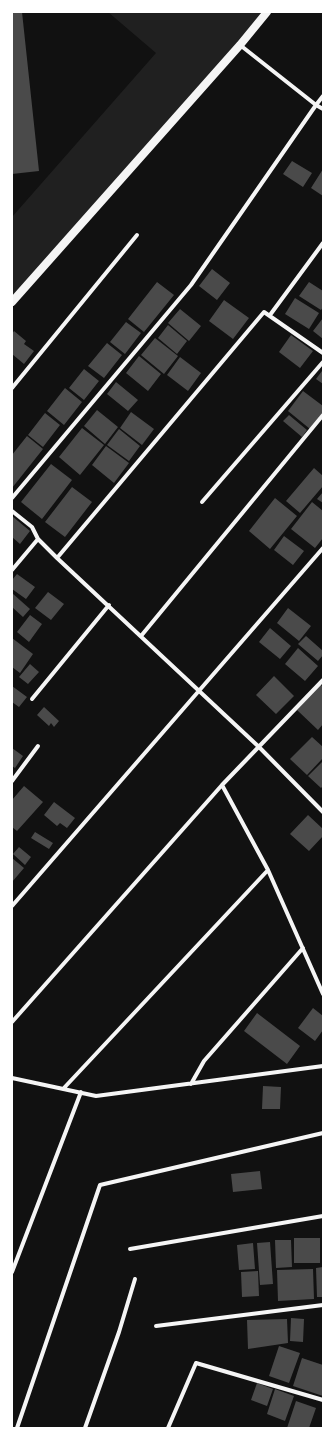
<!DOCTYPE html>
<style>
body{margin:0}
#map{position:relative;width:335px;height:1440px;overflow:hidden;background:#111;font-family:Lora,serif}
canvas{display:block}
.frame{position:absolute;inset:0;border:13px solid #fff;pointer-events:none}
</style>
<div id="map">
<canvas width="335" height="1440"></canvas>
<div class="frame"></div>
</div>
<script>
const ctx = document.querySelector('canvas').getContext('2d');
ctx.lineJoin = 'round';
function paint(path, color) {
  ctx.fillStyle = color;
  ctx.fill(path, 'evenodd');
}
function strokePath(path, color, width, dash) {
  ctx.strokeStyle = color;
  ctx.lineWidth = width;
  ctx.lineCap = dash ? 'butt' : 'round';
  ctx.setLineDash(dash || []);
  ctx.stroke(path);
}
paint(new Path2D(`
 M108 12H262L239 41 12 305V217L156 53Z`), '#202020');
paint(new Path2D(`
 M12 12H22L39 171 12 174Z
 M292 161 312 173 303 187 283 174Z
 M323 169V196L311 188Z
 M212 269 230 283 217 300 199 286Z
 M157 282 174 295 144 332 128 319Z
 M309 282 323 291V307L321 310 299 296Z
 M295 298 319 313 309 329 285 314Z
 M224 300 249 318 233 339 209 321Z
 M180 309 201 326 189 341 168 323Z
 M323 318V339L313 331Z
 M126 322 141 333 125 354 110 342Z
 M168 325 187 341 177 354 158 338Z
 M14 331 26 341 24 344 34 351 24 364 12 354V334Z
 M291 335 313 351 300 368 279 352Z
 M155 338 178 356 164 374 141 355Z
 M107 343 122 355 104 378 88 366Z
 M139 356 161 374 148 391 126 373Z
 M180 357 201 373 188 391 167 375Z
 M84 369 99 381 84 400 69 388Z
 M322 371 323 372V384L316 379Z
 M116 382 138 400 128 411 107 394Z
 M65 388 82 402 64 425 47 411Z
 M303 391 323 406V412L310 429 288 411Z
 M97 410 118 427 105 444 84 426Z
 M131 412 154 429 142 445 120 428Z
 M45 413 60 425 43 447 28 435Z
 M289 415 307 430 302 437 283 421Z
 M82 428 104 445 80 475 59 457Z
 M119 429 140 446 129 461 107 445Z
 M27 436 43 449 12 488V455Z
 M106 446 129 463 114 483 92 465Z
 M51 464 72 480 42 519 21 502Z
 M314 468 323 476V486L300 513 286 501Z
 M72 487 92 502 65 537 45 522Z
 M323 492V503L317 499Z
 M275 498 297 516 270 549 249 531Z
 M312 502 323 511V538L315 548 291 529Z
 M12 516 30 531 20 544 12 537Z
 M284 536 304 551 293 565 274 550Z
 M17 574 35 587 26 599 12 589V580Z
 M48 592 64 604 51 620 35 608Z
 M12 593 30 609 23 617 12 607Z
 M288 608 311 626 299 641 277 623Z
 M30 615 42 624 29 642 17 632Z
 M270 628 291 646 280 659 259 642Z
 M306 636 323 651V655L318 661 298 644Z
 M12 638 33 654 20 673 12 667Z
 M298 648 318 666 305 681 285 664Z
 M30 664 39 672 28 684 19 677Z
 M274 676 294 696 276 714 256 695Z
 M320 684 323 687V724L318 730 297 710Z
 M12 686 27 697 19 707 12 702Z
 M44 707 59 721 54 727 51 723 49 726 37 715Z
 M312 737 323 747V758L307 775 290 759Z
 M12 748 23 756 15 768 12 766Z
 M323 761V786L321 788 308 776Z
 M24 786 43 802 17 831 12 827V800Z
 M54 802 75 818 67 828 60 823 57 826 44 815Z
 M308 815 323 829V836L309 851 290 834Z
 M35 832 53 843 49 849 31 838Z
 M19 847 31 857 25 865 13 854Z
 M12 858 24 868 12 882Z
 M313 1008 323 1016V1030L315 1041 298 1028Z
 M257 1013 300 1046 287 1064 244 1031Z
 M263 1086 281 1087 280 1109H262Z
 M260 1171 262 1189 233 1192 231 1174Z
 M294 1238H320V1263H294Z
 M275 1240H291L292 1267 276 1268Z
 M270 1242 273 1284 260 1285 257 1243Z
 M253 1243 255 1269 239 1270 237 1245Z
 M323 1267V1297H317L316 1268Z
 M313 1269 314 1299 278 1301 277 1270Z
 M258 1271 259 1296 242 1297 241 1272Z
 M291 1318 304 1319 303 1342 290 1341Z
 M287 1319 288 1343 248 1349 247 1320Z
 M279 1346 300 1353 289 1383 269 1376Z
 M302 1358 323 1365V1396L293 1386Z
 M257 1383 273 1389 267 1406 251 1400Z
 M275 1389 294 1396 285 1421 267 1414Z
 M296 1401 316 1408 309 1428H287Z`), '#4a4a4a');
strokePath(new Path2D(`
 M240 45 316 105 323 96
 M270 315 323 243
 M12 388 137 235
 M12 498 191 285 316 105 323 109
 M202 502 323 362
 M12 511 32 527 38 539 57 558 259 747 323 812
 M57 558 264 312 323 353
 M12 570 38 539
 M141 636 323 415
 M323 680 222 785 268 870 323 994
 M32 699 109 605
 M12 781 38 746
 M12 906 323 548
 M12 1022 222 785
 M12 1078 96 1096 323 1066
 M191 1084 204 1061 303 948
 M63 1089 268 870
 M130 1249 323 1216
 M12 1272 81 1092
 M156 1326 323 1305
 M17 1428 100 1185 323 1133
 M85 1428 119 1332 135 1279
 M168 1428 196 1363 323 1400`), '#f5f5f5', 4);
strokePath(new Path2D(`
 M12 302 240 45 267 12`), '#f5f5f5', 8);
</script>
